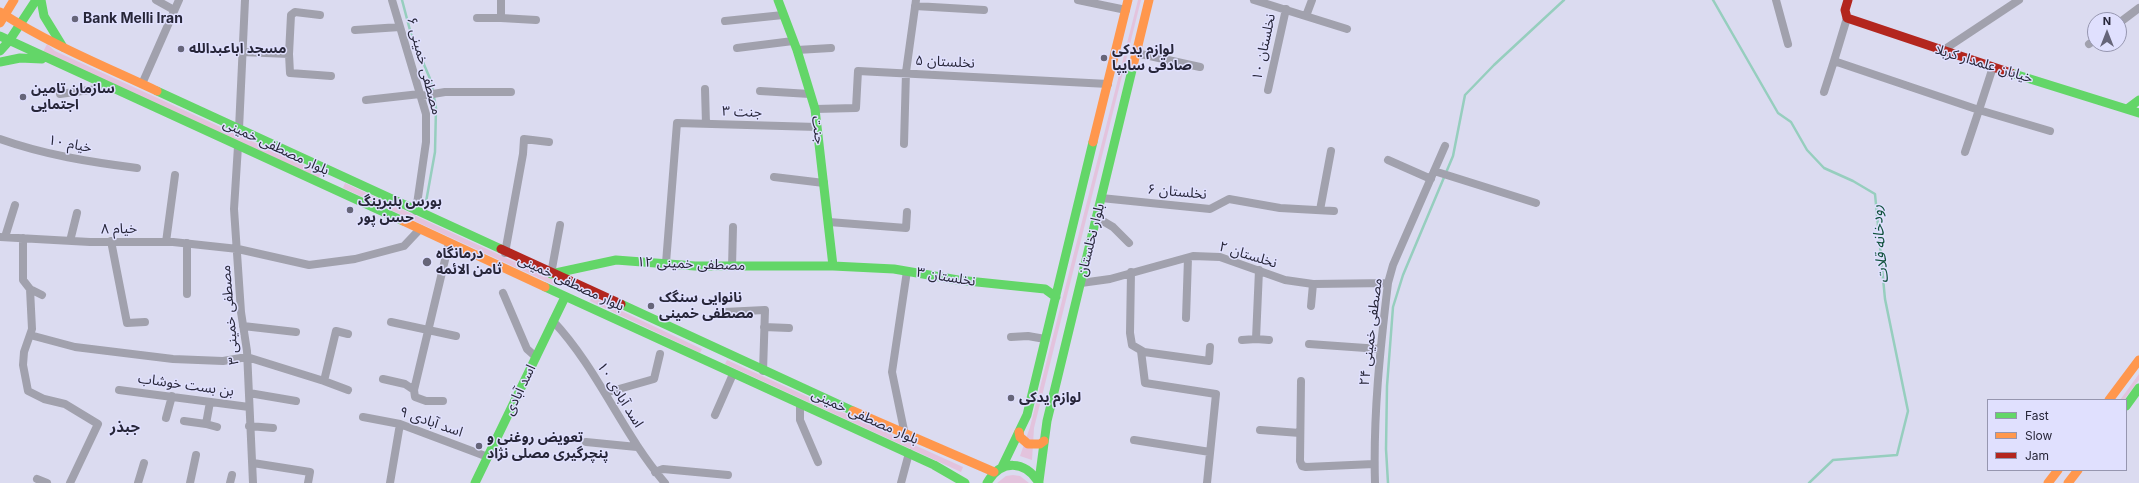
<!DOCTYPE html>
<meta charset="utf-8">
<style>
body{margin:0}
#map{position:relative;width:2139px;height:483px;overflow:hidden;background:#dbdbf0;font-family:Inter,sans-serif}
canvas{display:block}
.legend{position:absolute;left:1987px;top:399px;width:140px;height:72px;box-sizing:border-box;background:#e0e0fe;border:1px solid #9696af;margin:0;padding:5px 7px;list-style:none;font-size:12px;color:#272639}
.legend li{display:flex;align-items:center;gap:8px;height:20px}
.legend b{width:20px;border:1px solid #9696af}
.north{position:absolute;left:2087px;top:12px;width:40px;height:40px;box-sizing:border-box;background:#e0e0fe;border:1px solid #9696af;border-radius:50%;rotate:0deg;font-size:11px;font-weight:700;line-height:16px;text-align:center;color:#272639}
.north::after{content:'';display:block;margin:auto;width:14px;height:18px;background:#666579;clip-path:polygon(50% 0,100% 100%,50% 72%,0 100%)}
</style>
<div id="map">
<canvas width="2139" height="483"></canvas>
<ul class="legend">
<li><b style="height:5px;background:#63d668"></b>Fast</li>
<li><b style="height:5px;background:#ff974d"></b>Slow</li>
<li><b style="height:5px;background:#b3261e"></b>Jam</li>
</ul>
<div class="north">N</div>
</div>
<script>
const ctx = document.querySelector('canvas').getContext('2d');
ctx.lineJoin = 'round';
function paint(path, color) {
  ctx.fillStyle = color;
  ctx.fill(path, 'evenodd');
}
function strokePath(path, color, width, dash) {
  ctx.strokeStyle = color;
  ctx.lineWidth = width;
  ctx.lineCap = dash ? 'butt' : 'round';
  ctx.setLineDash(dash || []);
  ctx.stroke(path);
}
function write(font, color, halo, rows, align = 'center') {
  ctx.font = font + ' Inter,"Noto Sans Arabic",sans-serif';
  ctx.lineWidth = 3;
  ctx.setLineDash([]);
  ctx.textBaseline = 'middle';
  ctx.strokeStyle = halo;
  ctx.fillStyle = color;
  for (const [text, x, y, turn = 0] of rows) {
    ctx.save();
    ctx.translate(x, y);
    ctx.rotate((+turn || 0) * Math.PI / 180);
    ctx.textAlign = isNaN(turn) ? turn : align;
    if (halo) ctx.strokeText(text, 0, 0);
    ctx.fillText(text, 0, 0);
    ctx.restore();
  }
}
paint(new Path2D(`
 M1138 0H1141L1034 428 1032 460 1020 456 1030 427Z
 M47 44 55 51 321 173 319 178 43 52Z
 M345 183 558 282 556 286 343 188Z
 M592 297 702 349 700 353 590 301Z
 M727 360 963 467 961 472 725 364Z
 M2139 374V380L2124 400H2120Z
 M1013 475 1020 476 1029 483H997L1006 476Z`), '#e3c3dd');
strokePath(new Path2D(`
 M402 0 411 34 431 81 436 108 435 152 426 202
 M1713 0 1778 113 1791 122 1807 150 1824 168 1853 181 1875 194 1885 299 1908 411 1897 455 1833 460 1809 483
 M1388 483 1386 449 1387 386 1393 307 1403 275 1453 156 1465 95 1494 65 1564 0`), '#96cebe', 2.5);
strokePath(new Path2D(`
 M156 0 174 10
 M392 0 426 114V142L416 211
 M1078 0 1126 10
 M1254 0 1347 29
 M1776 0 1788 44
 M915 6 984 10
 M1306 16 1312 0
 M477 18H501V0
 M501 18 536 20
 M1847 18 1834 61 1979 110 1993 67
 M725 21 783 15
 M2119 23 2139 8
 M355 30 400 27
 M2089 44 2095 40
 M737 48 793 41
 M797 50 831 48
 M1942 51 2019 0
 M242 52 289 54 291 15 295 12 320 15
 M1136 53 1200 67
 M289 54 290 73 331 76
 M142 84 179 0
 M705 89 706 124
 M1268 90 1286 9
 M760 91 810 94
 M1824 92 1834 61
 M60 94 97 89 104 84
 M421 96 445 92H511
 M366 100 420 94
 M815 109 856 108 858 71 1108 84
 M239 129 245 0
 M0 139C45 155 90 162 137 168
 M904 144 906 72 916 0
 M238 146 234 209 241 312 247 351 253 483
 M1965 152 1979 110 2050 131
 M1388 160 1431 179
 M1434 171 1536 203
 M774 177 824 183
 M1101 198 1210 209 1229 199 1280 208 1334 211
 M1320 210 1331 151
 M1096 217 1113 227 1129 243
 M829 222 906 228 907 212
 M0 237 90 242H173L238 249 309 265 355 259 404 246 420 229
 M5 237 15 205
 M23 238V280L30 289 42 295
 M70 241 77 213
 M111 241 127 323 145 322
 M166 242 175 175
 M505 253 523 154 524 139 549 142
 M666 263 677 123 817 127
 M732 267 733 227
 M1259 270 1256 339 1269 340
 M1131 272 1130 333 1132 345 1144 352 1209 361 1210 347
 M551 274 560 225
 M1081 283 1110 279 1193 256 1220 257 1285 280 1313 284 1388 283
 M30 289 32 329 24 352 23 365 28 391 44 399 65 404 98 424 70 483
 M503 293 527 349 536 357
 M187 294V243
 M1311 306 1313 284
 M724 312 765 310 763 371
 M1186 318 1188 258
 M553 321C598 369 622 433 665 483
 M391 322 456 336
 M243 326 296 332
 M764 327 789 328
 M30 335 75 347 173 359 223 361 247 357 324 381 336 331 348 334
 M1011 337 1028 336 1045 339
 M1242 340 1256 339
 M1309 344 1380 349
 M1141 351 1145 383 1216 394 1207 483
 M383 379 405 384 414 390
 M324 381 348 390
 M1301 381 1300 461 1302 466 1306 467 1374 464
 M119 390 249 407
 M249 393 296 401
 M605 393 654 379 660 354
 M443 401H426L415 397 414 390 449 243
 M800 404V420L818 462
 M715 415 733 374
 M363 417 400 424 488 457
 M166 418 172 396
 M184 421 206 424 210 402
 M206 424 217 427
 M249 426 273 428
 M1260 430 1300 433
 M905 435 892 372 907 271
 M1134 440 1210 452
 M586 442 637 447
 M253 463 310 472 308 483
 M655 472 663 469 728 475
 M37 479 47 483
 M138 483 144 463
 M190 483 196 455
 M230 483 232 475
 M390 483 400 424
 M901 483 909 453
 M1375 483C1373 416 1380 350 1388 283L1393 265 1445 146`), '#a1a1ad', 8);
strokePath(new Path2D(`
 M41 0 44 16 63 47
 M778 0 797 50 815 109 833 266
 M0 36 403 221
 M9 41 36 0
 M0 51 9 41
 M0 62 20 58 42 59
 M2011 73 2139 113
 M157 91 501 249
 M2127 109 2139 100
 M551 274 616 260 695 266H833L894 269 958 280 1045 289 1056 297
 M545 287 934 465 965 483
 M621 304 853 411
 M2126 406 2139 388
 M1002 467 1027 415 1093 142
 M1039 481 1047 421 1133 66
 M475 483 565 297
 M987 483C1001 459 1025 460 1039 483`), '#63d668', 9);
strokePath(new Path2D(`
 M0 12C49 44 104 66 157 91
 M0 23 14 0
 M1133 66 1149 0
 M1093 142 1128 0
 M403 221 545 287
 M2109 400 2139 360
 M853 411 994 472
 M1019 432 1020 437 1028 444H1040L1044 441
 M2048 483 2058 470
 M2068 483 2078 470`), '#ff974d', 9);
strokePath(new Path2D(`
 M1848 0 1845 10 1847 18 2011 73
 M501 249 621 304`), '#b3261e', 9);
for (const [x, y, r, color] of [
 [75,19,4,"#666579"],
 [181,49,4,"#666579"],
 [1104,58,4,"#666579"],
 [23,97,4,"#666579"],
 [350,210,4,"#666579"],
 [427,262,5,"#666579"],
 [651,306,4,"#666579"],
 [1011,398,4,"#666579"],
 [479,446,4,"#666579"]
]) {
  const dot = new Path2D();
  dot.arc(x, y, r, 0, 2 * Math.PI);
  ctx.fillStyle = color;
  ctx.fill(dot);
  strokePath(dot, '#e0e0fe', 1.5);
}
write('bold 14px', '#272639', '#e0e0fe', [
 ["Bank Melli Iran",83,19],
 ["مسجد اباعبدالله",189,49],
 ["لوازم یدکی",1112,50],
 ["صادقی سایپا",1112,66],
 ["سازمان تامین",31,89],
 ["اجتمایی",31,105],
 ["بورس بلبرینگ",358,202],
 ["حسن پور",358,218],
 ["درمانگاه",436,254],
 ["ثامن الائمه",436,270],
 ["نانوایی سنگک",659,298],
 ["مصطفی خمینی",659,314],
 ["لوازم یدکی",1019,398],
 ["تعویض روغنی و",487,438],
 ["پنچرگیری مصلی نژاد",487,454]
], 'left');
write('14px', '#272639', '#e0e0fe', [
 ["نخلستان ۱۰",1264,47,-78],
 ["نخلستان ۵",945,62,3],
 ["خیابان علمدار کربلا",1984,64,17],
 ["مصطفی خمینی ۶",424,66,75],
 ["جنت ۳",742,112,2],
 ["جنت",818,130,83],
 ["خیام ۱۰",70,144,11],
 ["بلوار مصطفی خمینی",276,147,25],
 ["نخلستان ۶",1177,192,5],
 ["خیام ۸",119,229,-1],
 ["بلوار نخلستان",1091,240,-76],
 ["نخلستان ۲",1248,255,17],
 ["مصطفی خمینی ۱۲",691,264,2],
 ["نخلستان ۳",946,277,9],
 ["بلوار مصطفی خمینی",571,283,25],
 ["مصطفی خمینی ۳",230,315,-95],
 ["مصطفی خمینی ۲۴",1371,332,-83],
 ["بن بست خوشاب",186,385,8],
 ["اسد آبادی",520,390,-64],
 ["اسد آبادی ۱۰",620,395,58],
 ["بلوار مصطفی خمینی",865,417,24],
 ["اسد آبادی ۹",431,422,19]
]);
write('italic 15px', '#11523d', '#e0e0fe', [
 ["رودخانه قلات",1880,244,-95]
]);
write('bold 15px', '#272639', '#e0e0fe', [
 ["جبذر",125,427]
]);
</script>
